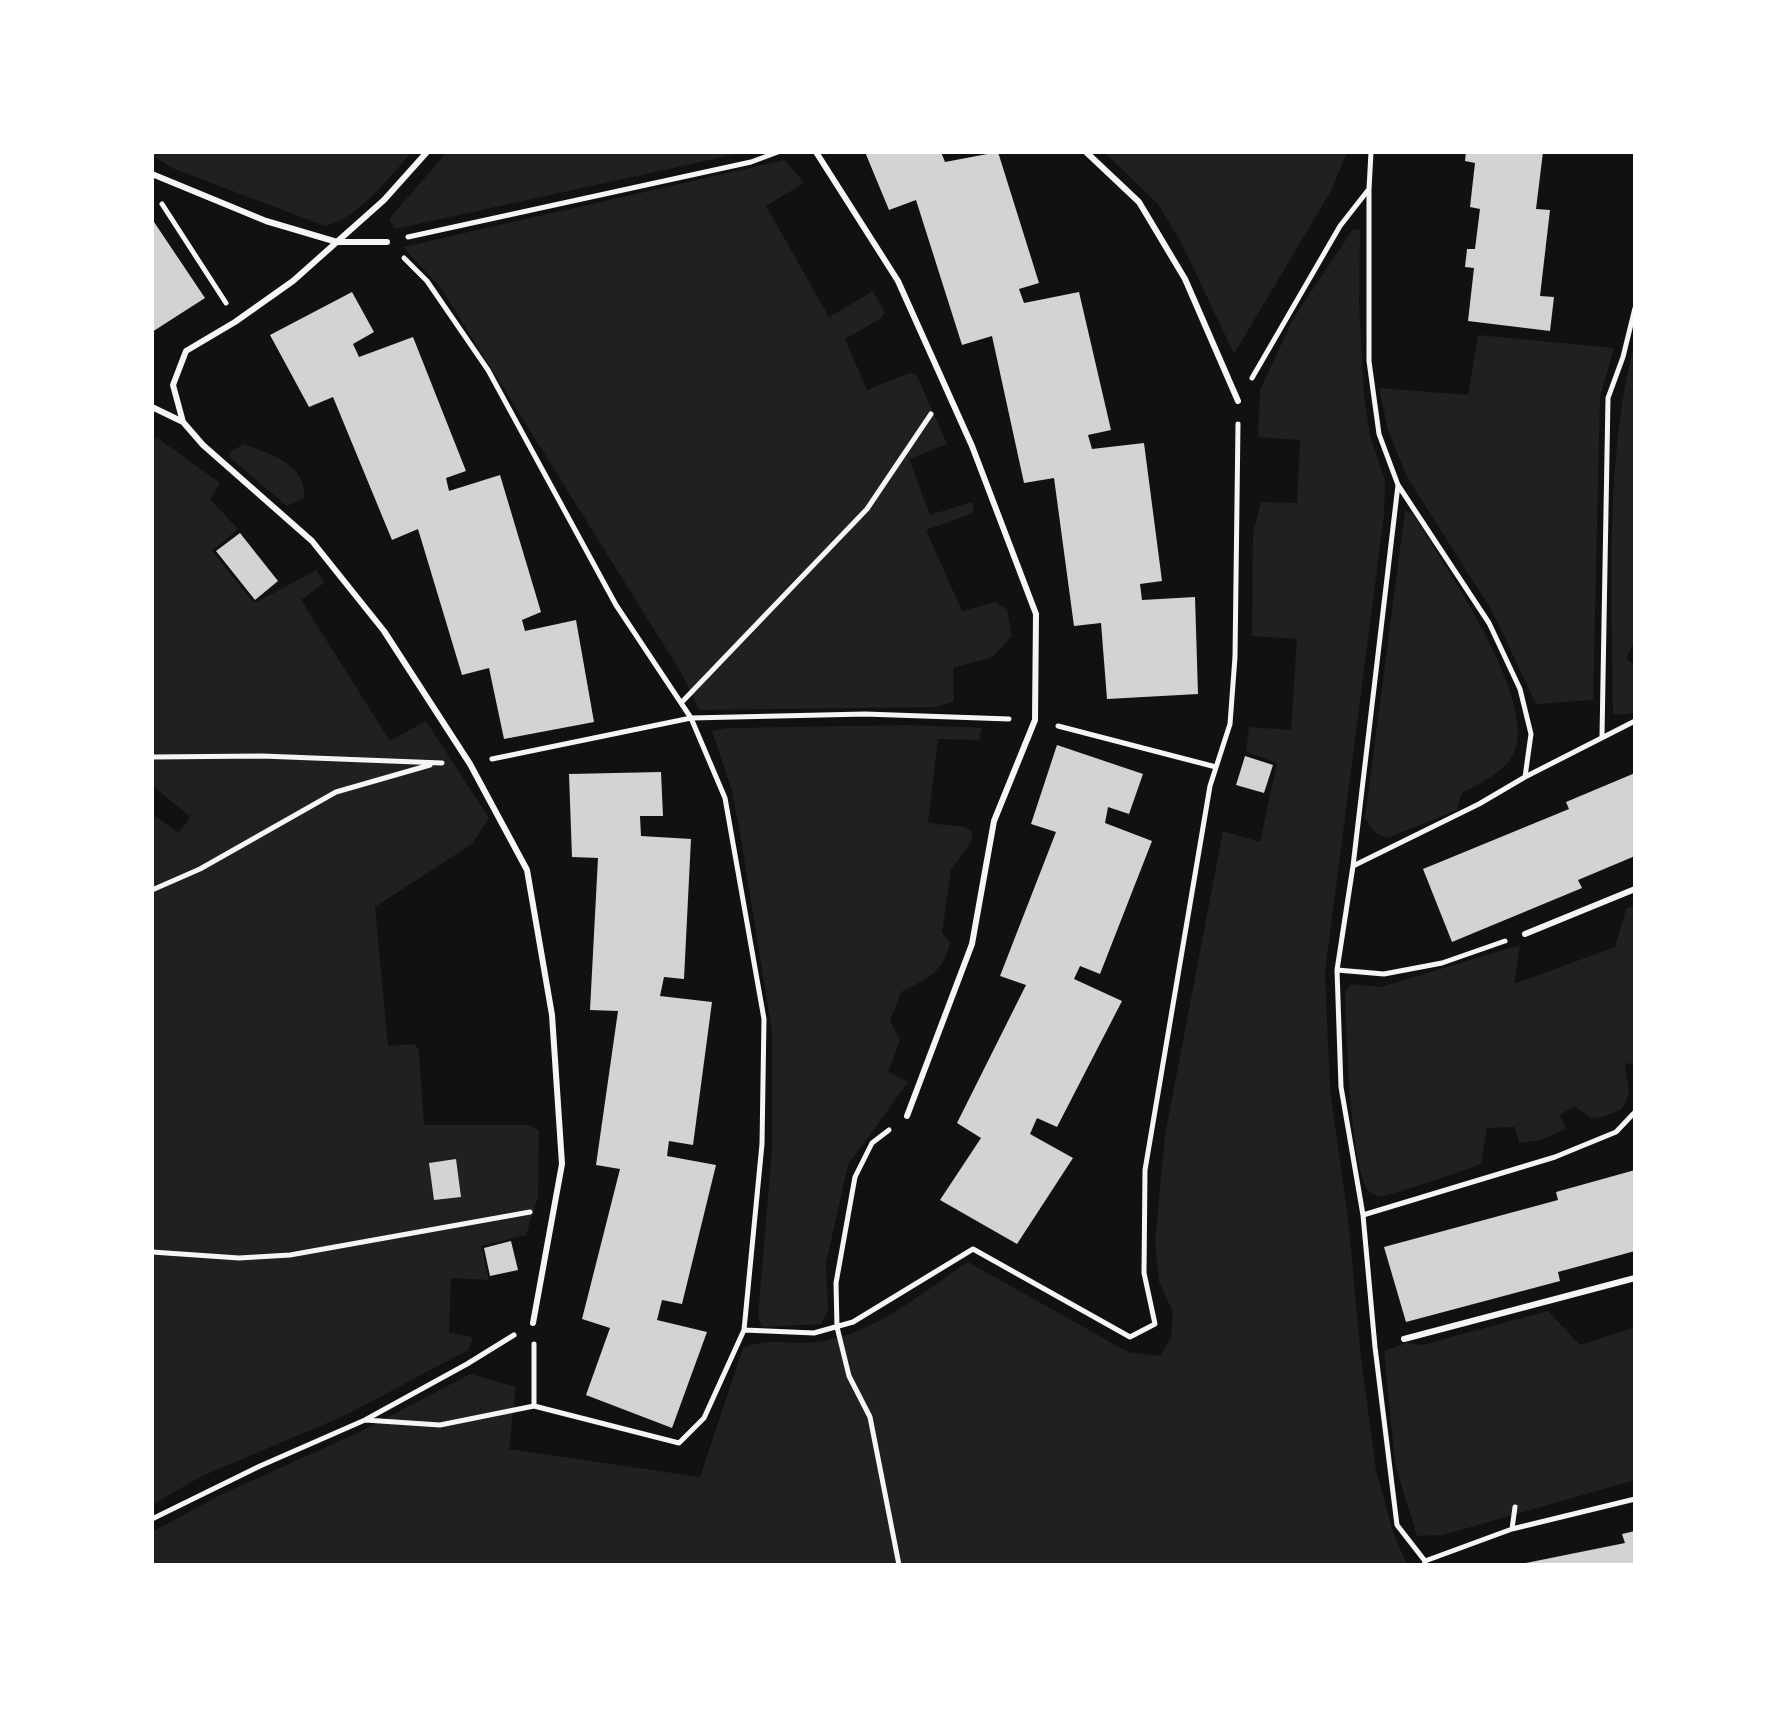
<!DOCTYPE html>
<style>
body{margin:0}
#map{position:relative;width:1787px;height:1717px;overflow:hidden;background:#111;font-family:Poppins,sans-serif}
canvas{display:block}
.frame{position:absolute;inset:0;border:154px solid #fff;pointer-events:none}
</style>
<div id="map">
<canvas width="1787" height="1717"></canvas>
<div class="frame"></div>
</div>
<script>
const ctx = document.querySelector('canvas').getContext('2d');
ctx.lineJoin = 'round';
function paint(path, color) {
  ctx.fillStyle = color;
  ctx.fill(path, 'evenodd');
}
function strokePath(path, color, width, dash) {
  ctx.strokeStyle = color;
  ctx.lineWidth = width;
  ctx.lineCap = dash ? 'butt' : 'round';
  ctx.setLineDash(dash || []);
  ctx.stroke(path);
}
paint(new Path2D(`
 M152 152H412C390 176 358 219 325 226L172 168 152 155Z
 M447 152H746L395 229 389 219Z
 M1104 152H1347L1332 189 1234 354 1182 244 1158 204Z
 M785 160 804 183 766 206 829 317 873 291 885 313 880 319 845 339 867 390 910 373 917 376 947 444 909 459 930 515 968 503H973L974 509 971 514 926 530 962 611 995 602 1007 610 1012 636 993 657 953 668 954 701 937 707 699 710 682 674 441 288 403 247Z
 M1353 229 1360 230 1359 305 1364 394 1370 436 1385 480 1384 515 1325 972 1330 1090 1348 1218 1361 1358 1376 1470 1393 1532 1407 1565H152V1532L218 1496 362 1431 470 1374 516 1387 509 1449 700 1477 743 1348C766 1337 792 1345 816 1342 874 1335 921 1293 968 1262L1128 1352 1160 1356 1171 1338 1173 1312 1159 1282 1155 1242 1165 1135 1223 831 1260 842 1277 763 1246 752 1249 727 1291 730 1297 639 1252 636 1253 533 1261 502 1297 503 1300 440 1258 437 1260 390 1293 319Z
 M1478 335 1614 348 1600 397 1593 700 1536 704 1492 611 1407 477 1388 430 1379 388 1468 395Z
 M1635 340V640L1626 659 1635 665V713L1613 715C1612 590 1604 462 1635 340Z
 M156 437 220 483 210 499 238 529 212 551 254 603C275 592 295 582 316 570L324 583 301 600 390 741 426 721 489 818 472 844 375 907 388 1046 414 1044 419 1050 424 1125H528L539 1130 538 1197 526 1235 481 1246 489 1280 451 1278 449 1333 473 1337 468 1350 346 1415 202 1476 152 1505V814L179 833 190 817 152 785V443Z
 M244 444C270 454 307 464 304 498L287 506 228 456 233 450Z
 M1405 511 1413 514C1442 562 1543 705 1512 757 1504 771 1476 786 1462 793L1457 810 1387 838 1375 833 1365 818Z
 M909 725 982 728 979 740 938 739 928 823 965 827 973 833 971 842 951 870 942 932 950 943C943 973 927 979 901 992L890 1021 900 1040 888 1072 908 1082 848 1165 826 1263 828 1310 821 1324 763 1327 758 1318 772 1151V1032L739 827 732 791 712 731 729 728Z
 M1635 906V1063L1625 1064 1629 1093 1622 1109 1603 1117 1591 1118 1575 1106 1560 1115 1566 1129 1540 1140 1519 1143 1515 1127 1487 1128 1481 1164C1447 1176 1414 1188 1379 1197 1376 1195 1371 1194 1369 1191 1350 1170 1346 1026 1345 992L1351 984 1381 987 1520 945 1514 984 1615 947 1626 909Z
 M1548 1311 1580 1345 1635 1327V1480L1443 1535 1417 1536 1395 1464 1384 1351 1406 1343 1422 1345Z`), '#202020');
paint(new Path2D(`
 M865 152H941L945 162 998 152 1039 283 1019 289 1024 303 1079 292 1111 430 1088 435 1092 449 1144 443 1162 581 1140 584 1142 600 1195 597 1198 694 1107 699 1101 623 1074 626 1054 478 1024 483 992 336 962 345 916 200 889 210Z
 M1466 152H1543L1536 209 1550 210 1540 296 1554 297 1550 331 1468 321 1474 268 1465 267 1467 249H1475L1480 209 1470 207 1475 163 1465 161Z
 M152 219 205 298 152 332Z
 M352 292 374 332 353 344 359 357 413 337 466 471 446 478 449 491 500 475 541 612 522 620 525 631 576 620 594 722 504 739 489 668 462 675 418 529 392 540 333 397 309 407 270 335Z
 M240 533 278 581 255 600 216 551Z
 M1057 745 1143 774 1129 814 1108 807 1105 823 1152 841 1100 974 1080 966 1074 979 1122 1001 1057 1127 1037 1118 1030 1134 1073 1158 1017 1244 940 1200 981 1138 957 1123 1026 985 1000 976 1056 832 1031 824Z
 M1245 756 1273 765 1264 793 1236 785Z
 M661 772 663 816H640L641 836 691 839 684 979 664 977 660 996 712 1002 693 1145 669 1141 667 1156 716 1165 682 1304 662 1300 657 1320 707 1332 672 1428 586 1395 610 1328 582 1319 620 1169 596 1165 618 1011 590 1010 598 858 572 857 569 774Z
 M1635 773V856L1578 880 1582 888 1452 942 1423 869 1569 809 1566 802Z
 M456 1159 461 1197 434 1200 429 1163Z
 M1635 1170V1251L1558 1272 1560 1281 1406 1322 1384 1247 1558 1200 1556 1192Z
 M511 1241 518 1270 490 1276 484 1248Z
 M1635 1531V1565H1516L1625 1543 1622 1534Z`), '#d3d3d3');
strokePath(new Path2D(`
 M1369 190V361L1379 434 1398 485 1489 623 1520 689 1531 734 1525 777
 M162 204 226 303
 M408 237 751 162 778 152
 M404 258 427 281 488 370 616 605 691 718 725 798 764 1019 762 1144 744 1330 704 1418 679 1443 534 1406V1344
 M1252 378 1340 226 1369 189 1371 152
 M1398 485 1353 866 1337 970 1341 1087 1363 1215 1375 1347 1397 1525 1425 1561
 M681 703 867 509 931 414
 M1058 726 1216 767
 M1602 736 1608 398 1623 357 1635 308
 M152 757 262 756 442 763
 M492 759 691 718 865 714 1009 719
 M1353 866 1479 804 1525 777 1635 721
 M152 890 200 869 336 792 430 765
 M1337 970 1384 974 1442 963 1505 941
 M889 1130 872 1143 855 1177 836 1283 837 1327 849 1376 870 1417 899 1565
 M1363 1215 1555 1157 1616 1132 1635 1112
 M152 1252 239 1258 290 1255 530 1212
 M744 1330 814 1333 853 1322 973 1249 1130 1337 1155 1324 1144 1273 1145 1170 1210 786 1230 724 1235 657 1238 424
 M365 1420 440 1425 534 1406
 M1515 1507 1512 1529 1635 1499
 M152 1519 260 1466 365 1420 467 1364 514 1335
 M1424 1565 1425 1561 1512 1529`), '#f5f5f5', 5);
strokePath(new Path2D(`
 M816 152 898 281 972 446 1036 614 1035 720 994 821 972 944 907 1116
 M1086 152 1139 202 1185 279 1238 401
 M152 174 266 221 337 242H387
 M152 407 183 422 203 445 312 541 384 631 470 764 527 870 552 1015 562 1164 533 1323
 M183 422 173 385 186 351 235 322 293 281 384 200 427 152
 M1525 934 1635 889
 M1404 1339 1635 1278`), '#f5f5f5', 6);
</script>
